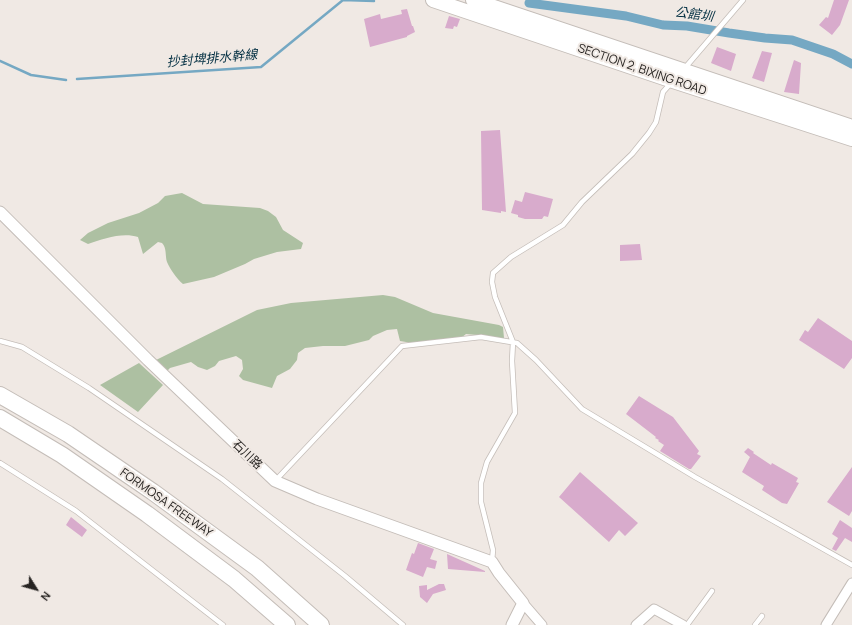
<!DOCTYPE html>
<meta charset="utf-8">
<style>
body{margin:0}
#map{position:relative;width:852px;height:625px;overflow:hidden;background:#f0e9e4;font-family:Manrope,sans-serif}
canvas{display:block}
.north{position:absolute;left:16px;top:569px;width:40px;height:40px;-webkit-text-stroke:3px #f0e9e4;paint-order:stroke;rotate:127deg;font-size:11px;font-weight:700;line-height:16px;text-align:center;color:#262321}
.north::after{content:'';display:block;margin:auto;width:14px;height:18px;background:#262321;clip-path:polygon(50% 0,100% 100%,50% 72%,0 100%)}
</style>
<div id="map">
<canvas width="852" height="625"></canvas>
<div class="north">N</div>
</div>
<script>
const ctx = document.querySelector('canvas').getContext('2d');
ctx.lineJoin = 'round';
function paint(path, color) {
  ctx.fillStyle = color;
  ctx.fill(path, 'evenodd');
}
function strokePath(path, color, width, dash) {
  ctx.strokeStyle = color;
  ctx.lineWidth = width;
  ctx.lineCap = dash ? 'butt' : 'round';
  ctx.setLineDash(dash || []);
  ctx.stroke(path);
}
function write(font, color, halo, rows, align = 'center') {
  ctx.font = font + ' Manrope,"Noto Sans TC",sans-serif';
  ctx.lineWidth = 4;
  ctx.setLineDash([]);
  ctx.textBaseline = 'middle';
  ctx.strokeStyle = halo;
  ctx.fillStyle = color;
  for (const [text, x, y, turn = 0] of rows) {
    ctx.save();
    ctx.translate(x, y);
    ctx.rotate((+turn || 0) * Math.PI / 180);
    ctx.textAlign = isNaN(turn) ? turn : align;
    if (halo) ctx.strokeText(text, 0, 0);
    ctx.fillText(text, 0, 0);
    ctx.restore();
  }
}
paint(new Path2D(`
 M182 193 203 204 260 208 268 211 276 217 283 230 303 243 301 249 277 252 254 259 245 264 214 277 183 284C177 279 170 269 167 262 165 256 167 248 162 243L158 242 143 254 138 237C122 232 103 239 88 244L80 240 88 233 108 223 139 213 158 203 165 196Z
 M383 295 395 297 433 313 499 325 503 327 504 338 503 339 487 336 466 334 461 338 444 339 412 343 400 341 397 329 387 330 373 336 369 340 345 346H323L305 348 298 353 297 360 290 369 277 376 272 388 243 380 239 376 243 369 242 360 236 356 219 361 215 366 207 370 198 367 191 362 170 368 165 373 152 362 257 310 291 303Z
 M139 363 163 385 138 412 100 385Z`), '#adc0a2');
strokePath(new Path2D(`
 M0 61 31 75 66 80
 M77 79 261 67 343 0 374 1`), '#75a8c3', 2.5);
strokePath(new Path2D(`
 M529 3 626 16 663 25 687 26 729 33 765 38 792 40 833 54 852 64`), '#75a8c3', 9);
paint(new Path2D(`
 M834 0H849L840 25 832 35 819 25 826 17 828 18Z
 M407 9 412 26H413L415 32 407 36V37L370 47 364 19 380 14 381 19 402 14 401 10Z
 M449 16 460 19 457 27 454 26 453 29 445 28Z
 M717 47 736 54 731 71 711 63Z
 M762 51 772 53 764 82 752 78Z
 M794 60 801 63 799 94 784 92Z
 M500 130 506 212 501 211V213L482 210 481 131Z
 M525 192 553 199 548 217 544 216 542 219H525L518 217V215L511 213 515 200 522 202Z
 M640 244 642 260 620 261V245Z
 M818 318 852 341V358L844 369 799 340 805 330 808 332Z
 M639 396 673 417 699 451 697 454 701 456 691 469H689L660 451 664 445 658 441 659 440 655 438 656 437 626 414Z
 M748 448 754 452 753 453 771 465 772 463 798 478 796 482 799 483 787 504 782 503 762 490 764 486 742 472 750 457 744 452Z
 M852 467V511L849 516 827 502Z
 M580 472 638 523 625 536 619 530 609 542 559 497Z
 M71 517 87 530 82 537 66 525Z
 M840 520 852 528V542L845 538 836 551 832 549 838 538 832 534Z
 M418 543 434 549 430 559 437 561 435 569 427 567 423 577 406 570 412 553 414 554Z
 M447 554 485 571V572L448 569Z
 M439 584H444L446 590 433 594 427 603 420 597 419 586 427 585V590Z`), '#d8abcc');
const service = new Path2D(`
 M684 69 743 0
 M0 341 22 347 89 388 222 479 345 576 403 625
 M0 463 76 511 223 625
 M275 481 402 346 481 337 517 343 536 360 582 409 695 477 852 565
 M492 561 493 550 481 502V483L487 462 515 413 512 361 513 342 495 297 492 282 493 273 511 257 563 225 582 202 632 154 649 133 656 122 663 92 671 83
 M687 625 712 591
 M755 625 762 616`);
const minor = new Path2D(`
 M523 603 542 625
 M636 625 654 609 683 625
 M826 625 852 583`);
const tertiary = new Path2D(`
 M0 212 148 360 275 481 317 499 492 562 499 573 523 603 512 625`);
const primary = new Path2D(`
 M433 0 673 81 852 139
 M473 0 852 127`);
const motorway = new Path2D(`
 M0 395 68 434 153 492 257 568 321 625
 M0 418 62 455 147 514 234 579 287 625`);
strokePath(service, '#c4bdb8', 6);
strokePath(minor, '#c4bdb8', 11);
strokePath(tertiary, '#c4bdb8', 13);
strokePath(primary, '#c4bdb8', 16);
strokePath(motorway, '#c4bdb8', 18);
strokePath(service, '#fff', 4.5);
strokePath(minor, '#fff', 9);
strokePath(tertiary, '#fff', 11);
strokePath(primary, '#fff', 14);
strokePath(motorway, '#fff', 16);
write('12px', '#262321', '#f0e9e4', [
 ["SECTION 2, BIXING ROAD",642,70,19],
 ["石川路",247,455,44],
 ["FORMOSA FREEWAY",166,503,35]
]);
write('italic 13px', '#002e41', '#f0e9e4', [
 ["公館圳",694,15,7],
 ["抄封埤排水幹線",212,59,-5]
]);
</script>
